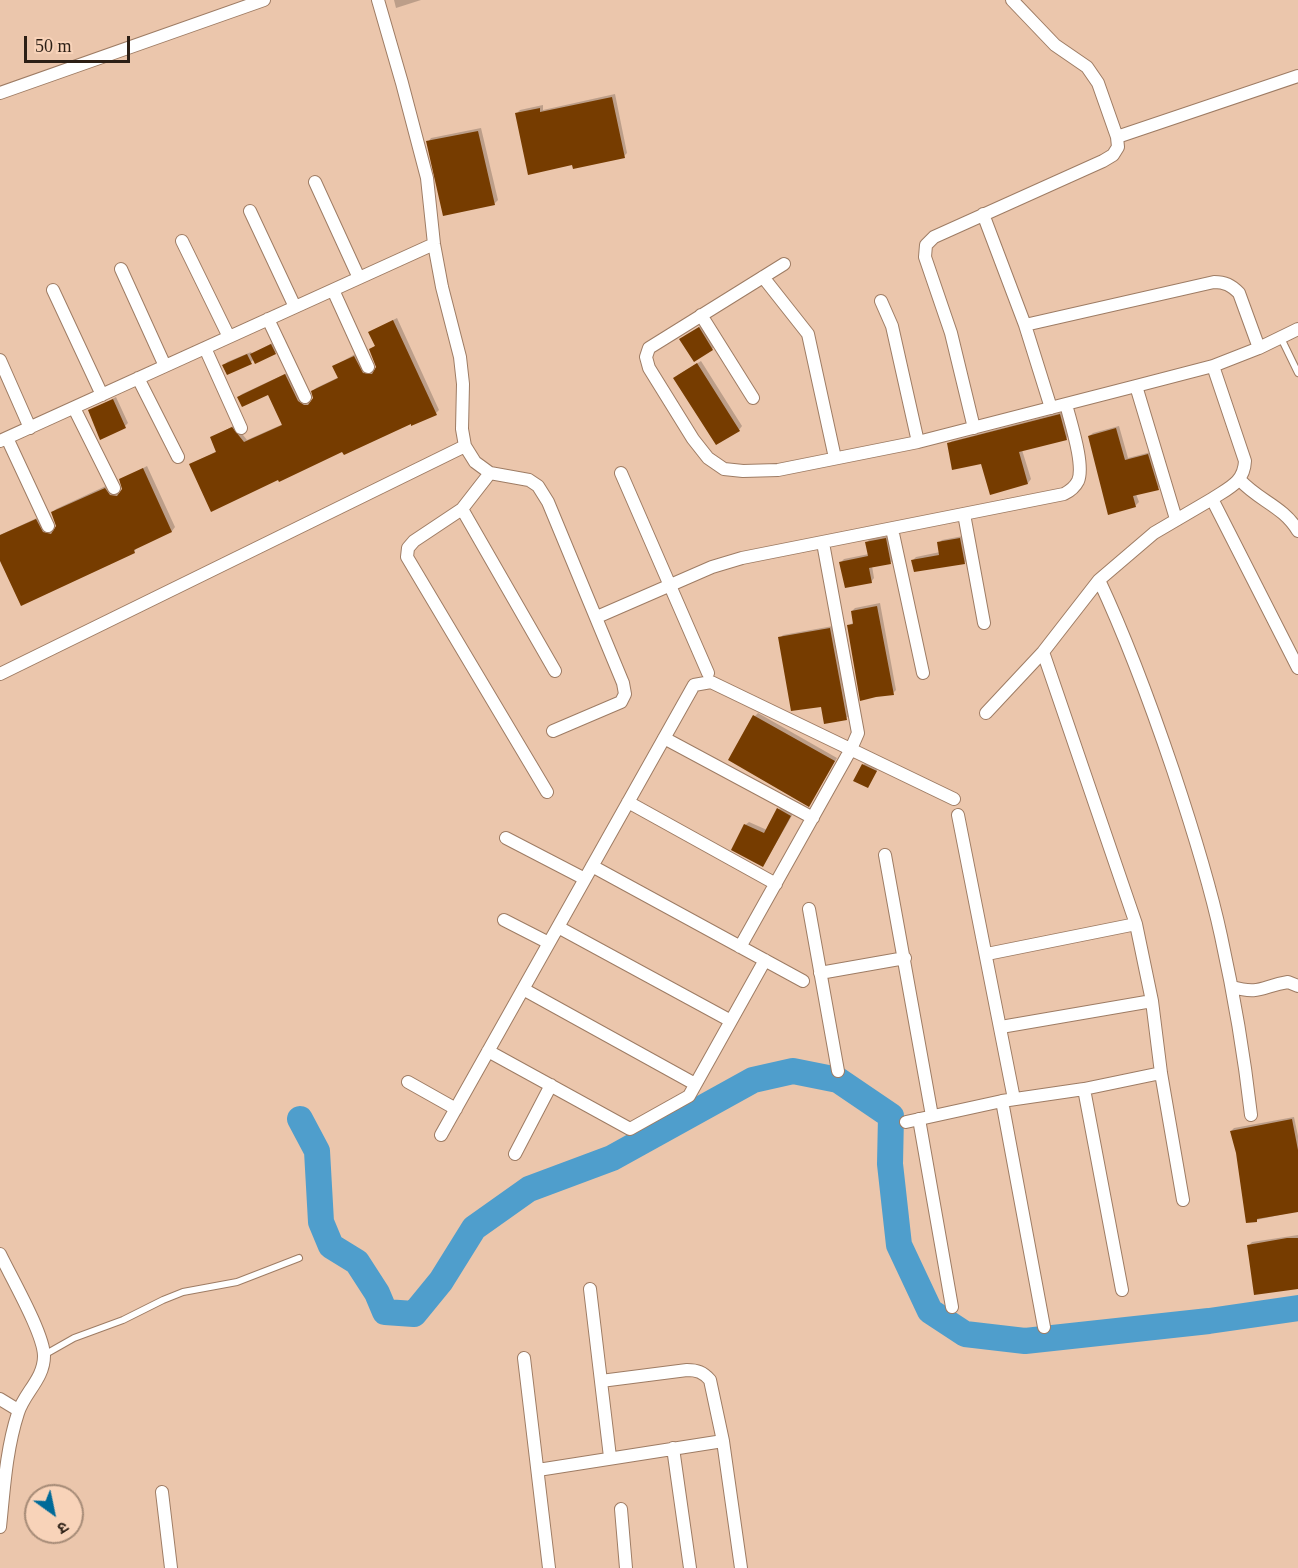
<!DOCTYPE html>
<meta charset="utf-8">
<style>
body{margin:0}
#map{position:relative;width:1298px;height:1568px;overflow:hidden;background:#ebc6ac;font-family:"Times New Roman","Noto Sans Devanagari",serif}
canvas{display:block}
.north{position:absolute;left:24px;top:1484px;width:60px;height:60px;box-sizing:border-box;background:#f8d3b9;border:2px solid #a68b77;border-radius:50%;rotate:147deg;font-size:16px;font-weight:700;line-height:24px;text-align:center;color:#2c1f15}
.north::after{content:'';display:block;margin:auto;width:21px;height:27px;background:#006a98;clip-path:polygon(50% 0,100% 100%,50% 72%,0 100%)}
.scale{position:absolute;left:24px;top:36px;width:106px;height:27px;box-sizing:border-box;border:3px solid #2c1f15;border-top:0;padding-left:8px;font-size:18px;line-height:21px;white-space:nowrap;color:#2c1f15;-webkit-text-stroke:4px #f8d3b9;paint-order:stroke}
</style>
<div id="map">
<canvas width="1298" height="1568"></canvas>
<div class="north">उ</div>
<div class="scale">50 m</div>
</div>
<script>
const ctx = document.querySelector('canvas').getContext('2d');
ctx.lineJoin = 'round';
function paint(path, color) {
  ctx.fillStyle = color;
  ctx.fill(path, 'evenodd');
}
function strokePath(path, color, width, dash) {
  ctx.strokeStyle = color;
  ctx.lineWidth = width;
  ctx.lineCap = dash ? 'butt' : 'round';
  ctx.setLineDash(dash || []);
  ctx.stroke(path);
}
paint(new Path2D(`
 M394 0H421L396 8Z
 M615 94 627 153 624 156 517 113 520 110 543 105V110Z
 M481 128 498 200 494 204 428 142 431 138Z
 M397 318 439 410 436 413 343 450 191 464 217 451 211 438 235 425 247 440 283 424 269 393 239 397 242 394 289 372 301 398 308 402H312L315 399 313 391 316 388 339 377 334 366 357 353 366 371H375L378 367 371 349 376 345 370 332Z
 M702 325 715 346 712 349 684 336Z
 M274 342 278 350 275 353 254 359 251 362 224 366 227 362 251 352 252 354Z
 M701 361 742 426 739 430 678 375Z
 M116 397 128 423 125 426 89 411Z
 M1063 412 1069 435 1066 439 1022 450 1031 479 1028 483 982 462 948 444 952 441Z
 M1119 426 1128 458 1151 452 1161 485 1158 488 1136 494 1139 502 1135 506 1089 436 1093 433Z
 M147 466 175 527 172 531 137 547 134 552 0 558V535L39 517 46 530 55 531 58 526 52 513 56 509 108 485 113 492 121 493 124 489 121 480Z
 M889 536 894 560 890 563 872 566 874 578 871 582 841 562 844 559 869 554 867 542 870 539Z
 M963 536 967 560 964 563 913 560 916 557 940 552 939 543 942 540Z
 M880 603 896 690 893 693 848 626 854 622 852 611 855 608Z
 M833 626 850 715 846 718 822 706 780 638 783 635Z
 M758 713 837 758 809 805 755 716Z
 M866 762 879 767 868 786 863 765Z
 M781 806 794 812 763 866 745 825 749 822 767 830Z
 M1294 1117 1298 1136V1211L1247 1222 1237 1153 1231 1131 1234 1128Z
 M1298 1235V1287L1249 1245 1252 1242Z`), '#0003');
strokePath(new Path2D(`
 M300 1119 317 1151 321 1222 331 1246 357 1262 377 1293 385 1312 414 1314 441 1281 474 1228 529 1189 612 1158 753 1080 793 1071 838 1080 891 1116 890 1164 899 1245 930 1311 965 1334 1025 1341 1209 1321 1298 1308`), '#4f9ecc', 26);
paint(new Path2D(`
 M612 97 625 158 573 169 572 165 528 175 515 113 540 108V112Z
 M478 131 495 205 443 216 426 141Z
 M393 320 437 415 411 426V424L344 455 342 452 279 482 278 480 211 512 189 464 216 452 210 437 232 427 244 442 282 425 268 395 242 407 237 397 285 374 298 401 304 405H308L313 398 311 391 338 378 332 366 354 356 363 373 372 374 376 367 369 349 375 346 368 332Z
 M699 327 713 350 694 362 679 339Z
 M271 344 276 354 255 364 250 354Z
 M247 354 252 364 227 375 222 365Z
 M697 363 740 431 716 445 673 378Z
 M113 399 126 428 100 440 88 410Z
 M1060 414 1067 440 1019 452 1028 484 990 495 981 464 952 470 947 443Z
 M1116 428 1125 460 1148 454 1159 490 1133 496 1136 507 1108 515 1088 436Z
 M143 468 172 532 134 550 135 553 21 606 0 561V535L36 519 43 532 51 534 56 526 51 512 105 488 110 495 117 496 122 489 119 479Z
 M886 538 891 564 869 568 872 583 845 588 839 562 868 556 865 542Z
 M960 538 965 564 914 572 911 560 939 555 937 542Z
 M877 606 894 695 876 697 860 701 847 625 853 624 851 611Z
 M830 628 847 720 824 724 821 707 791 711 778 637Z
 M753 715 835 761 809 807 728 760Z
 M862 764 877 771 868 788 853 781Z
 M777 808 791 816 763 867 731 850 744 824 764 833Z
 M1292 1119 1298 1150V1212L1257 1219V1222L1246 1223 1236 1153 1230 1131Z
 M1287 1238H1298V1289L1254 1295 1247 1245Z`), '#763c00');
const lane = new Path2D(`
 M1281 338 1298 373
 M44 1355 74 1338 123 1320 163 1300 183 1292 237 1282 299 1258`);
const street = new Path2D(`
 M378 0 402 83 427 178 434 244 442 287 460 357 463 384 462 429 465 446 475 462 490 473 529 480 538 486 548 502 623 683 625 694 621 702 553 731
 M0 93 264 0
 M1117 137 1298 76
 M315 182 359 278
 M250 211 295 307
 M983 214 1025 325 1051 408
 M182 241 229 337
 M784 264 649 348 646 357 649 368 693 439 708 458 724 469 743 471 778 470 918 442 1136 386
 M121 269 165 366
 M763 277 808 334 835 458
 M53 290 102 395
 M333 290 368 367
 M881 301 892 326 918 442
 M701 315 753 398
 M268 319 305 397
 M1025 325 1214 282C1225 282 1231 285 1239 293L1259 348
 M205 348 241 428
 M0 360 30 428
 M138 378 178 457
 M74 408 114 488
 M974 428 951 333 925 257 926 245 934 237 1103 161 1113 155 1118 147 1117 137 1098 83 1087 67 1055 45 1012 0
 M7 438 48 526
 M0 441 434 244
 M490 473 462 509 414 541 408 548 407 557 547 792
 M621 473 708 673
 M1240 480C1259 501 1283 506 1298 531
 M1212 499C1228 488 1244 483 1245 461L1213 366
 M462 509 555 671
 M964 514 984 623
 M1176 519 1136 386 1213 366 1259 348 1298 329
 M892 529 923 673
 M1099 580C1128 642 1151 705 1173 770 1191 824 1209 880 1221 936 1234 995 1244 1054 1251 1115
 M597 617 712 567 742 558 1064 494C1070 491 1075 487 1078 481 1085 465 1070 421 1066 404
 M1043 652 1136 924 1152 1001 1161 1073 1183 1200
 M0 674 465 446
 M986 713 1043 652 1099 580 1154 533 1212 499 1298 668
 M664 738 813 818
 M628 802 776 884
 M958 815 1014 1099
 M506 838 585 879
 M885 855 932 1116
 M592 866 803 981
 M809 909 838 1071
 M504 920 549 943
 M558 927 731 1021
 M740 947 851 749 858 733 823 543
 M987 954 1136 924
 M820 973 905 958
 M1232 987C1261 995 1262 986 1288 982L1298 986
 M523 989 695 1084
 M1001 1027 1152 1001
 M488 1051 630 1129 689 1096 765 960
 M408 1082 456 1109
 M1084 1089 1122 1290
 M1002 1101 1044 1327
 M919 1119 952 1307
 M906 1122 1002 1101 1084 1089 1161 1073
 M441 1135 694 685 711 682 954 799
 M515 1154 551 1085
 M0 1254C11 1277 44 1334 44 1356 44 1379 24 1393 18 1413 6 1450 4 1489 0 1527
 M590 1289 610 1457
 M524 1358 549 1568
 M601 1381 687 1370C697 1370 703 1372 710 1380L723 1441 741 1568
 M0 1399 18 1410
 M673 1448 690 1568
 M538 1470 723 1441
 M162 1492 171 1568
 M621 1509 626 1568`);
strokePath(lane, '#9e7c64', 8);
strokePath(street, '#9e7c64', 14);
strokePath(lane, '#fff', 6);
strokePath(street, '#fff', 12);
</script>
